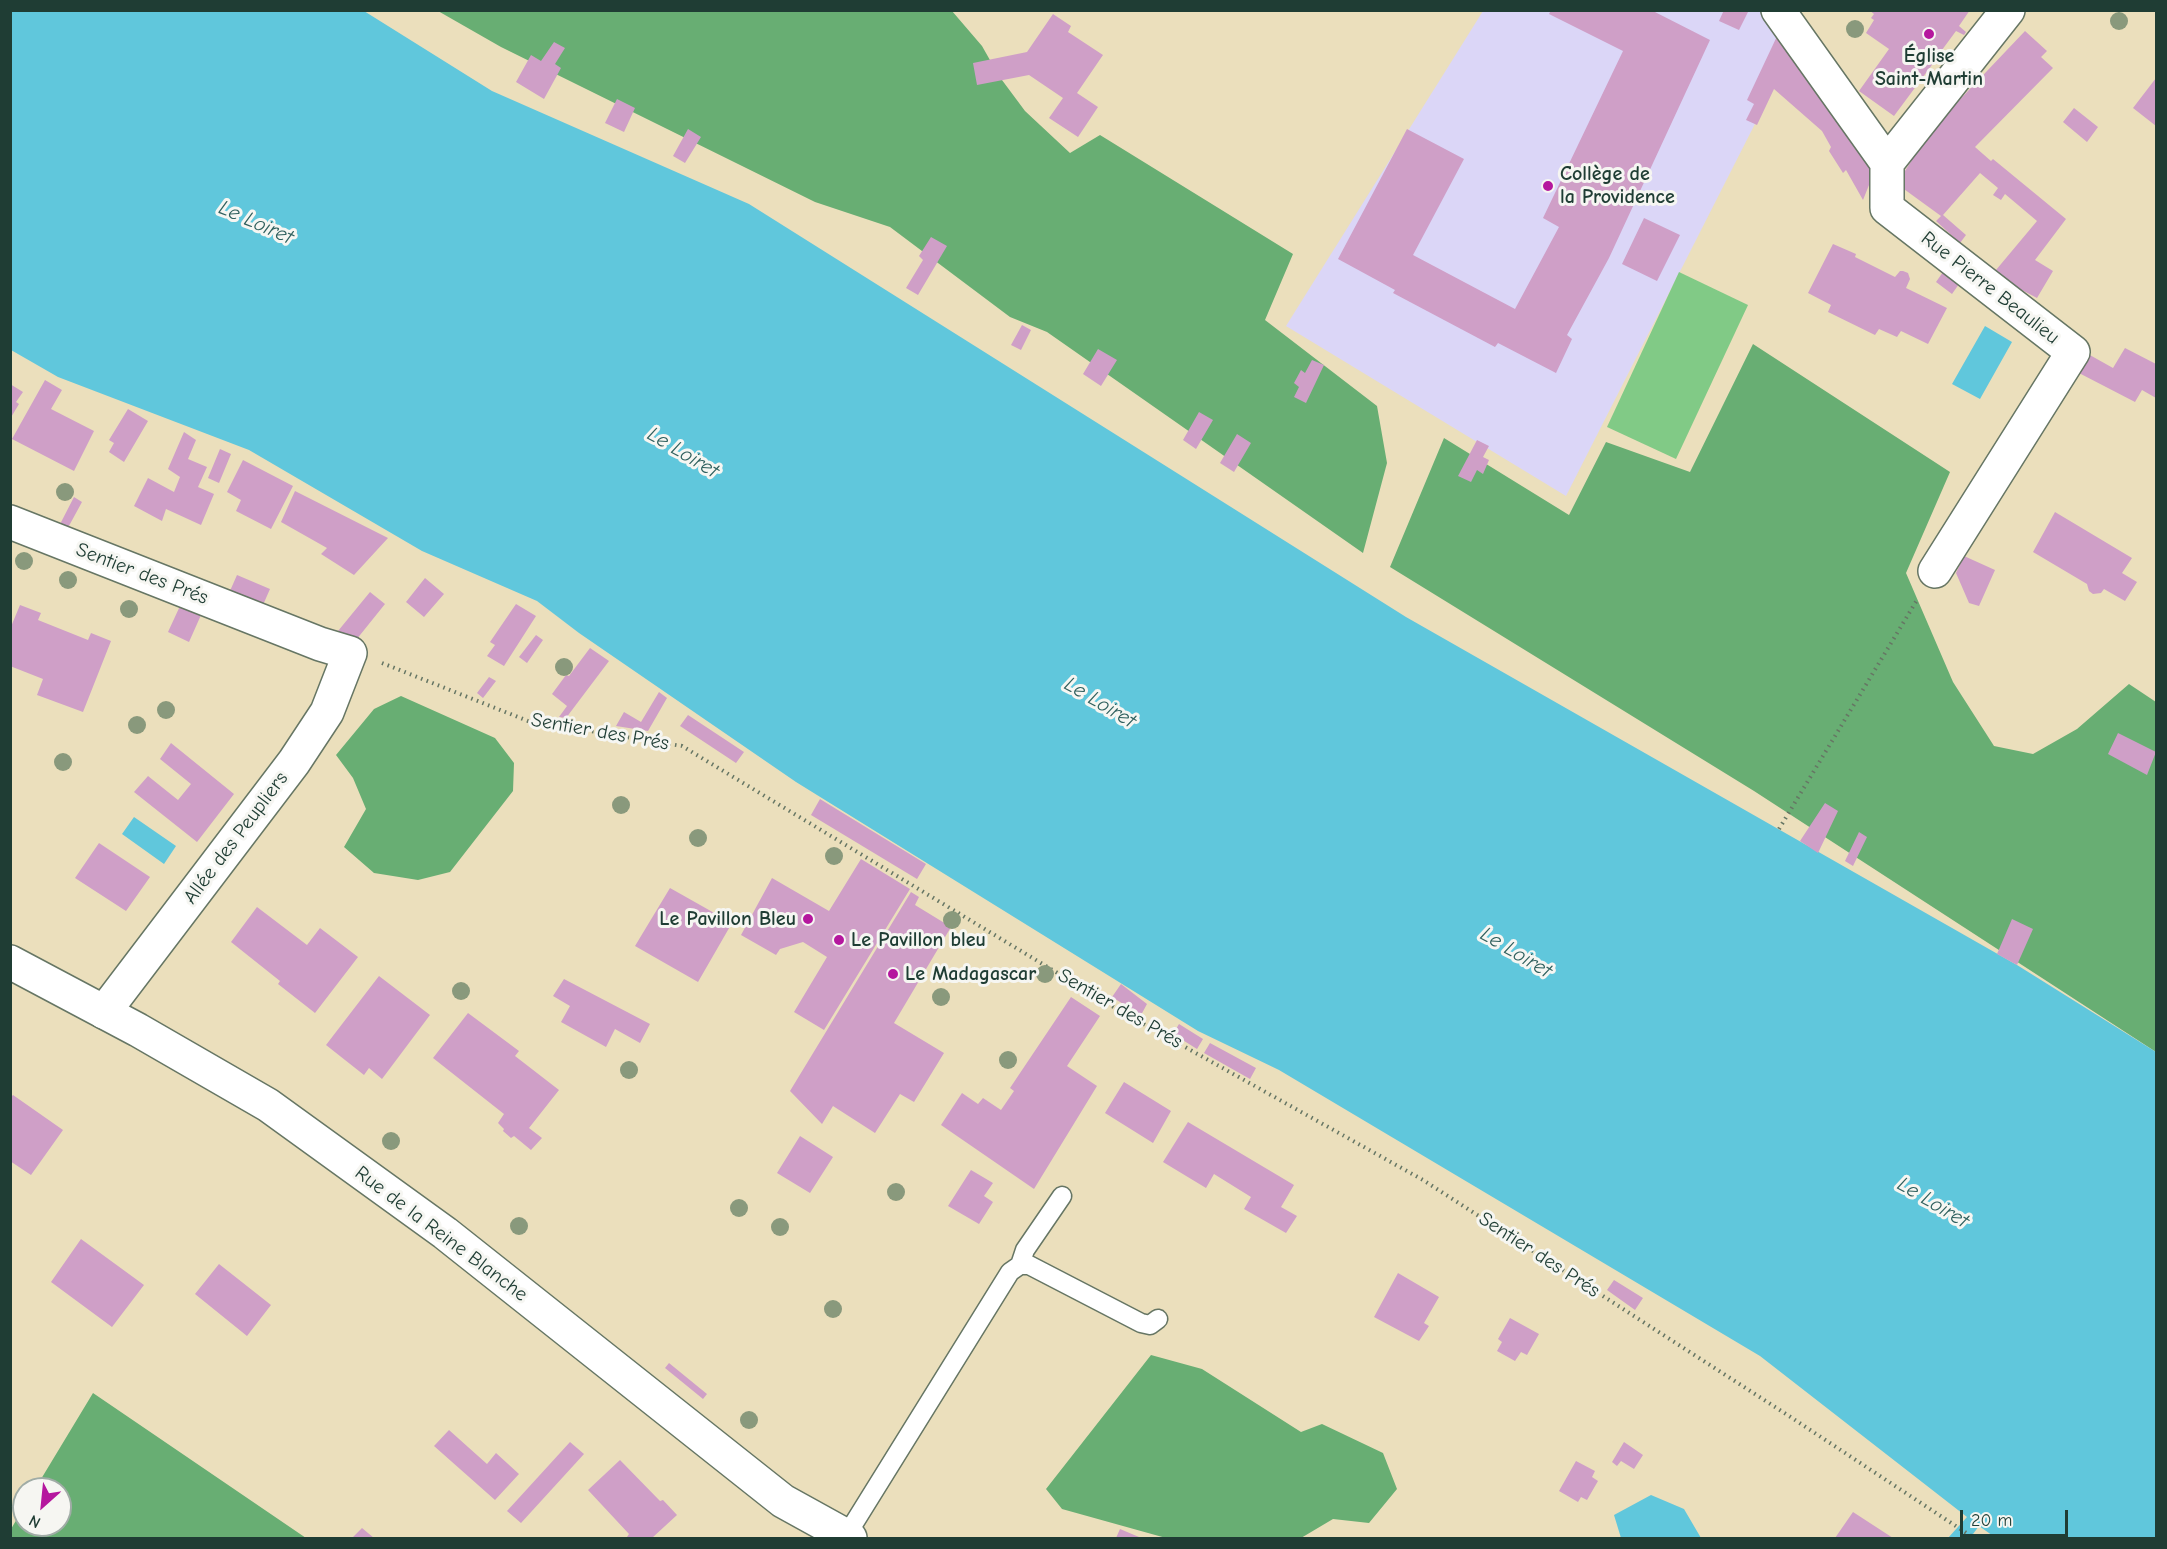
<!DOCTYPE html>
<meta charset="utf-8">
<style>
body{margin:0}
#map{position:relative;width:2167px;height:1549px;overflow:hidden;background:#ebdfbc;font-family:"Comic Neue",sans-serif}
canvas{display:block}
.frame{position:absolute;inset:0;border:12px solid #1f3d34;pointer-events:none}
.north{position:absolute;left:12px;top:1477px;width:60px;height:60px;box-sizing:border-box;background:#f6f6f2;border:2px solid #a0aca6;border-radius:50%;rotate:207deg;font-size:16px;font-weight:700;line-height:24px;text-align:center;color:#1f3d34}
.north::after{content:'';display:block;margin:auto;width:21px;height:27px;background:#b5179e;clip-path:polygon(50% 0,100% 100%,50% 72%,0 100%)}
.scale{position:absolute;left:1960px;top:1510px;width:108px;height:27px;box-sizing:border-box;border:3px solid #1f3d34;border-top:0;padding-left:8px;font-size:18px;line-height:21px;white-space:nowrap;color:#1f3d34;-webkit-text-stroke:4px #f6f6f2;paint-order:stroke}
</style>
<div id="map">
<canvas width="2167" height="1549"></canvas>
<div class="frame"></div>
<div class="north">N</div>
<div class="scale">20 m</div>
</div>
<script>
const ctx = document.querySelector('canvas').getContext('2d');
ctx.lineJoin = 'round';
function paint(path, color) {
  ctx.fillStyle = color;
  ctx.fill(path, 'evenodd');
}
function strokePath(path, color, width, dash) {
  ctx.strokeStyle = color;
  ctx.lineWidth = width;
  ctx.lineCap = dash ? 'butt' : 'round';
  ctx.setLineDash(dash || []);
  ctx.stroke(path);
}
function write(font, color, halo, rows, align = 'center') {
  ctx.font = font + ' "Comic Neue",sans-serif';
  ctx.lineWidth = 6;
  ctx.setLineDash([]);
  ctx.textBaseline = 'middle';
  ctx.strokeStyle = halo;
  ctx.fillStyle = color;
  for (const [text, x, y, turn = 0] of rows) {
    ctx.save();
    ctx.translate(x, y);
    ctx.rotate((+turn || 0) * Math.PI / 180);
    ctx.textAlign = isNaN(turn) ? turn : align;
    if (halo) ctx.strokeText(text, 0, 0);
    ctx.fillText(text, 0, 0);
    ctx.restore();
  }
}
paint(new Path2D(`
 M1483 11H1770L1794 47 1566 496 1286 326Z`), '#dbd6f7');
paint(new Path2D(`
 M1679 272 1748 305 1676 459 1607 427Z`), '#81ca86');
paint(new Path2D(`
 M438 11H952L982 46 999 76 1025 111 1070 153 1100 135 1293 254 1265 320 1377 406 1387 463 1363 553 1047 332 1010 317 890 227 815 202 501 47Z
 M1753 344 1950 472 1906 573 1953 682 1994 746 2033 754 2077 729 2129 684 2156 702V1052L1754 791 1390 567 1444 438 1569 515 1606 442 1690 472Z
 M401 696 495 738 514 763 513 791 450 872 418 880 374 873 344 847 366 809 353 778 336 755 374 709Z
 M1151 1355 1202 1369 1301 1432 1322 1424 1383 1453 1397 1489 1369 1523 1333 1519 1301 1538H1166L1062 1509 1046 1489Z
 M93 1393 306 1538H11V1529L24 1507V1525H60V1489H35Z`), '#68ae73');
paint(new Path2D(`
 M11 11H364L492 91 749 204 1406 617 2017 965 2156 1052V1538H1996L1979 1526 1970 1538H1948L1967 1517 1760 1356 1279 1070 1198 1031 796 782 579 633 537 601 422 551 249 450 58 377 11 350Z
 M1985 326 2012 342 1980 399 1952 384Z
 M134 817 176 846 164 864 122 834Z
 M1651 1495 1684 1509 1701 1538H1621L1614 1515Z`), '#60c7dc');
paint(new Path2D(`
 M1551 10H1651L1710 40 1609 258 1567 335 1572 339 1556 373 1498 343 1495 347 1393 293 1395 290 1338 259 1407 129 1464 159 1413 255 1515 309 1559 227 1543 218 1623 51 1549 14Z
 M1724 10H1749L1739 30 1719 21Z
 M1869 10H1970L1959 26 1966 32 1964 35 1956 31 1942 50 1944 51 1942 55 1940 54 1894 116 1859 91 1889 49 1866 33 1874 20 1871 18 1874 14Z
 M1053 14 1071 26 1068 32 1103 55 1077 93 1098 107 1078 137 1049 118 1063 98 1029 75 977 85 973 63 1027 52Z
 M2025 31 2047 51 2041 57 2053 68 1975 147 1991 161 1993 159 2066 219 2035 260 2053 271 2037 298 2016 287 1996 270 2037 221 2005 194 2001 200 1993 195 1998 188 1980 173 1943 215 1966 235 1960 243 1936 221 1941 216 1897 184 1929 132Z
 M1779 32 1875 170 1863 200 1846 170 1843 173 1829 151 1831 147 1822 131 1774 89 1757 125 1746 120 1754 104 1747 100Z
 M554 42 565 48 555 64 561 68 544 99 516 82 531 55 541 61Z
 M2156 78V126L2133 108Z
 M617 99 635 108 624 132 605 123Z
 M2074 108 2098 127 2087 142 2063 122Z
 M688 129 701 137 685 163 673 156Z
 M1644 218 1680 235 1657 281 1622 264Z
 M931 237 947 246 918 295 906 288 923 260 919 256Z
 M1833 244 1856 254 1855 257 1895 277 1900 271H1903L1908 273 1910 279 1906 288 1947 308 1928 344 1901 331 1897 337 1879 329 1875 335 1828 312 1831 305 1808 293Z
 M1943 272 1959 284 1952 294 1936 282Z
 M1022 325 1031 330 1021 350 1011 345Z
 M2125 348 2156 364V398L2142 390 2135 402 2077 372 2088 354 2113 368Z
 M1098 349 1117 360 1101 386 1083 374Z
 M1312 360 1324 365 1306 403 1294 397 1299 387 1294 383 1301 370 1305 373Z
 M45 380 62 390 51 409 94 431 74 471 12 439Z
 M10 384 23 392 16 402 19 404 10 419Z
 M128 409 148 421 124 462 109 452 114 443 109 440Z
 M1199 412 1213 420 1196 449 1183 440Z
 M184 432 196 440 188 459 207 467 198 487 214 494 201 525 166 509 162 521 134 506 148 478 174 492 180 477 168 469Z
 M1237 434 1251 443 1234 472 1220 463Z
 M1477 440 1489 446 1483 457 1489 460 1483 474 1477 470 1471 482 1458 476Z
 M220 449 231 454 219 483 208 478Z
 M243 460 293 486 271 529 236 511 241 500 227 492Z
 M295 491 388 538 354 575 321 554 327 548 281 522Z
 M74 497 82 502 64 535 56 532Z
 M2055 512 2132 558 2122 573 2137 582 2125 601 2104 589 2101 593 2093 594 2089 591 2087 584 2033 552Z
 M1964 556 1995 570 1979 606 1969 603 1956 573Z
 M237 575 270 589 259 614 226 600Z
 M425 578 444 594 424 617 406 602Z
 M370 592 385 604 348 650 329 642Z
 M516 604 536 616 504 666 487 656 495 645 490 642Z
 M20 605 41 613 38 620 88 640 91 633 111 641 83 712 37 695 43 679 10 666V629Z
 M180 606 201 615 189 642 168 632Z
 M536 635 543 640 527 663 519 657Z
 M590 648 609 661 566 718 559 717 567 706 552 694 566 675 569 676Z
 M489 677 496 681 483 698 477 693Z
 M659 692 667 698 648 731 616 726 624 712 641 722Z
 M688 715 744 752 736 763 680 726Z
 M2118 733 2156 752 2147 775 2108 754Z
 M171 743 234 794 197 842 134 792 148 776 178 800 191 784 160 759Z
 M820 799 926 864 917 879 811 815Z
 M1825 803 1838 811 1818 853 1800 841Z
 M1859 832 1867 837 1853 866 1845 861Z
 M99 843 150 877 126 911 75 878Z
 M861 859 910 889 824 1030 794 1012 827 957 803 942 780 949 776 955 741 935 772 878 829 911Z
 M670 888 732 923 698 982 635 946Z
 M911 892 919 897 915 905 951 927 894 1023 944 1053 914 1102 900 1094 875 1133 833 1106 822 1124 790 1091Z
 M257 907 307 945 320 928 358 957 315 1013 278 984 280 981 231 942Z
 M2012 919 2033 929 2017 965 1997 954Z
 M379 976 430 1015 382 1079 369 1068 364 1075 326 1045Z
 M564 979 650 1024 640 1043 615 1029 606 1047 561 1022 570 1006 553 996Z
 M1121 984 1147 1004 1141 1015 1112 997Z
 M1071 997 1100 1016 1067 1066 1097 1086 1034 1189 941 1125 962 1093 978 1104 983 1098 1001 1110 1014 1091 1010 1088Z
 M468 1013 519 1051 515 1056 559 1090 529 1128 542 1138 531 1150 514 1136 511 1138 503 1131 504 1129 498 1123 504 1114 433 1058Z
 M1179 1024 1203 1039 1197 1049 1173 1034Z
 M1210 1043 1256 1068 1250 1079 1204 1053Z
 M1124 1082 1171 1111 1153 1143 1105 1113Z
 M13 1095 63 1130 31 1175 10 1161V1098Z
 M1188 1122 1294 1185 1281 1207 1297 1216 1286 1233 1244 1209 1251 1197 1214 1174 1206 1188 1163 1162Z
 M800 1136 833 1157 810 1193 777 1173Z
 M971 1170 993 1183 984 1196 993 1202 979 1224 948 1206Z
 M81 1239 144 1285 112 1327 51 1282Z
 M219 1264 271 1305 247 1336 195 1294Z
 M1398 1273 1439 1297 1424 1323 1429 1326 1419 1341 1374 1317Z
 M1614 1280 1643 1298 1635 1310 1607 1290Z
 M1510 1318 1539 1334 1527 1355 1521 1352 1515 1361 1497 1351 1502 1342 1498 1339Z
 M669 1363 707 1394 703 1399 665 1368Z
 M449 1430 487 1464 496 1453 519 1474 495 1500 434 1446Z
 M570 1442 584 1454 521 1523 507 1511Z
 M1624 1442 1643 1455 1634 1469 1621 1461 1617 1466 1612 1462Z
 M620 1460 660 1501 663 1500 677 1515 652 1538H629L627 1537 629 1534 588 1490Z
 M1576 1461 1595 1471 1592 1477 1598 1481 1587 1500 1581 1497 1578 1502 1559 1491Z
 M1853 1512 1893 1538H1835Z
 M362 1528 374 1538H352Z
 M1120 1529 1139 1537 1138 1538H1116Z`), '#cf9fc7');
const service = new Path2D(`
 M1020 1265 1025 1250 1062 1196
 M846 1536 1010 1272 1020 1265H1029L1141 1323 1150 1325 1158 1319`);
const minor = new Path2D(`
 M1778 10 1887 163V208L2073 352 1935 571
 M1887 163 2008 10
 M10 522 320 644 350 653 327 712 294 762 104 1012`);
const tertiary = new Path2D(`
 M10 962 138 1030 268 1105 445 1233 783 1501 850 1538`);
strokePath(service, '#667664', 21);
strokePath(minor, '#667664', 36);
strokePath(tertiary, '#667664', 36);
strokePath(new Path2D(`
 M382 663 528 721 682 746 1117 1009 1423 1180 1789 1416 1974 1538
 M1779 829 1917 600`), '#667664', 4, [1.5, 4.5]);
strokePath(service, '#fff', 18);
strokePath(minor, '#fff', 33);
strokePath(tertiary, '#fff', 33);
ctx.fillStyle = '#89997c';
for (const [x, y] of [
 [2119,21],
 [1855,29],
 [65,492],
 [24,561],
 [68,580],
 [129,609],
 [564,667],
 [166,710],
 [137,725],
 [63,762],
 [621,805],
 [698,838],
 [834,856],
 [952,920],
 [1045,974],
 [461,991],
 [941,997],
 [1008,1060],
 [629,1070],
 [391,1141],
 [896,1192],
 [739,1208],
 [519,1226],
 [780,1227],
 [833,1309],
 [749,1420]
]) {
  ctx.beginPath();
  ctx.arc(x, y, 9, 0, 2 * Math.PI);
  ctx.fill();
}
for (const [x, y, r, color] of [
 [1929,34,6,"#b5179e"],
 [1548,186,6,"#b5179e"],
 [808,919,6,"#b5179e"],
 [839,940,6,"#b5179e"],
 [893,974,6,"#b5179e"]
]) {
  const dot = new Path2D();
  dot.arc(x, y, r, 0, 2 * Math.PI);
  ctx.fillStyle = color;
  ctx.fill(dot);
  strokePath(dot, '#f6f6f2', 2);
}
write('bold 20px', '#1f3d34', '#f6f6f2', [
 ["Église",1929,56,"center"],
 ["Saint-Martin",1929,79,"center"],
 ["Collège de",1560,174],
 ["la Providence",1560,197],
 ["Le Pavillon Bleu",796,919,"right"],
 ["Le Pavillon bleu",851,940],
 ["Le Madagascar",905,974]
], 'left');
write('20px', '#1f3d34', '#f6f6f2', [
 ["Rue Pierre Beaulieu",1990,288,38],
 ["Sentier des Prés",142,574,21],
 ["Sentier des Prés",600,732,10],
 ["Allée des Peupliers",236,838,-53],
 ["Sentier des Prés",1120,1009,30],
 ["Rue de la Reine Blanche",441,1234,37],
 ["Sentier des Prés",1539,1255,33]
]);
write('italic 21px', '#2f605e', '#f6f6f2', [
 ["Le Loiret",256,223,24],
 ["Le Loiret",683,453,31],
 ["Le Loiret",1100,703,31],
 ["Le Loiret",1516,953,31],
 ["Le Loiret",1933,1203,31]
]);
</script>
